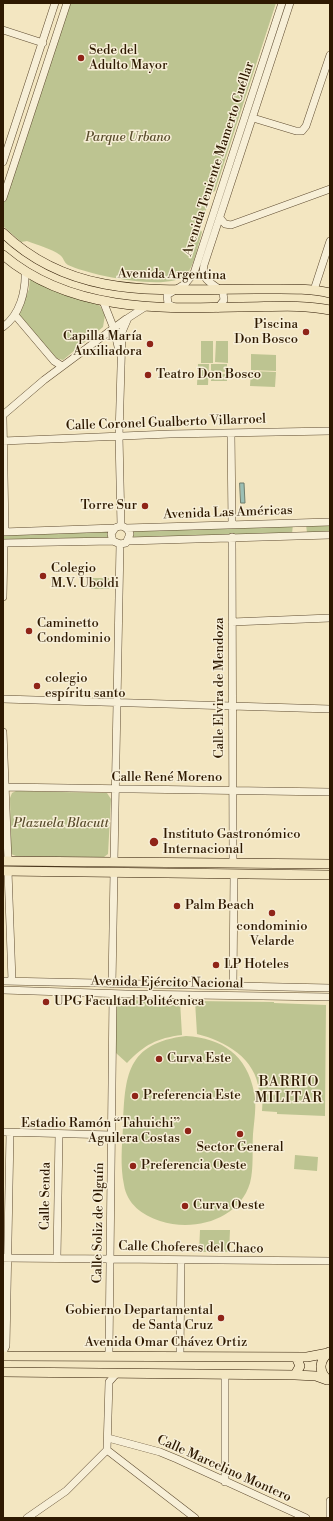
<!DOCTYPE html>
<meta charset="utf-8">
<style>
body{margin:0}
#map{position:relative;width:333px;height:1521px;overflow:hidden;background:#f3e6c1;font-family:"Libre Bodoni",serif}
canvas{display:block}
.frame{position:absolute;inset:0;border:4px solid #2e1901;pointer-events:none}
</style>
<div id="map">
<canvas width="333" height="1521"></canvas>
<div class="frame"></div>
</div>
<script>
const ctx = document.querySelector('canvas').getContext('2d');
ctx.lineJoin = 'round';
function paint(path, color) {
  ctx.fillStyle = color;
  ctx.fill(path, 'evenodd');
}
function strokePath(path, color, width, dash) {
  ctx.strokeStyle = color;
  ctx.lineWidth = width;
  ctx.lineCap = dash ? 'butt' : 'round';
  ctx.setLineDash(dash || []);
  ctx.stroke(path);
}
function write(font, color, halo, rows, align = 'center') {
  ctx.font = font + ' "Libre Bodoni",serif';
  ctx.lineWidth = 3;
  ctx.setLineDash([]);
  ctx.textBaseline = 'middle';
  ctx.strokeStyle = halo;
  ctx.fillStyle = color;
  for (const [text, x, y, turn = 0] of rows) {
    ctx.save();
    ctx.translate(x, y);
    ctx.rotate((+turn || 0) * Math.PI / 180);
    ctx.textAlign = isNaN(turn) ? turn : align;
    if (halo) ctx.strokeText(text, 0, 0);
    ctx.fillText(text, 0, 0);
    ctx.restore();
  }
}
paint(new Path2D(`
 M69 3H276L215 191 211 193 200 229 202 232C198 244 195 265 186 275 168 292 89 275 68 265 64 263 64 258 60 255 52 249 37 245 27 241L21 242 3 226V198Z
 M30 278 67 296 95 303 100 306 105 315 103 327 63 360 56 358 19 315 29 289Z
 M201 341H213V363H201Z
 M216 341H228V363L215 362Z
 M251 354 276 355V371L251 370Z
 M198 364H209L208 385H197Z
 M211 364H227V372L211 371Z
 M251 371 276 372 275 387 250 386Z
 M211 373 227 374V381H211Z
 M330 523V532L307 533 306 524Z
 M293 524 292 534 131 539V529Z
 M109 529 110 539 3 542V532Z
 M91 578H109V589H91Z
 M16 791 107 793 111 799 108 854 104 857 16 856 11 854 10 798 12 793Z
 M116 1000 180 1001 182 1035C157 1038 144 1045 127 1063L116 1053Z
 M195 1001 274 1002V1003L326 1005 325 1116 277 1114V1112L262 1111 263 1094 277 1095 278 1090 259 1091C256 1058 225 1041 197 1034Z
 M186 1036C222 1038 247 1055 254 1092 257 1105 254 1121 253 1134 252 1149 254 1168 250 1183 239 1220 194 1232 160 1221 142 1215 127 1204 124 1185 120 1166 122 1146 123 1127 125 1076 126 1043 186 1036Z
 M295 1155 318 1157 317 1171 294 1169Z
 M200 1230H230L229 1252H199Z`), '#bdc491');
const water = new Path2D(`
 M240 483H244L245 503H241Z`);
paint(water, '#9bbfb4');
strokePath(water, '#6f7d6c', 1);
const minor = new Path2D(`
 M3 30 43 43
 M253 118 296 131H302L306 126 330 55
 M3 162 55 3
 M3 198 67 3
 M220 218 225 224 231 225 330 189
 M314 290 330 241
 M103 301 114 329 119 351
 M174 307 168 304 167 295 185 284 194 273 282 3
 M218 308 224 300 223 293C215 283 200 282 204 265L290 3
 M15 315 54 361 62 366
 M3 327C20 315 26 291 25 271
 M3 415 44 380 126 319
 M3 418 5 532
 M231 433 232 524
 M3 441 170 434 330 431
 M121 526 119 436 122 332 128 318 145 307
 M126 528 330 522
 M3 532 115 528C122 524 127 527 130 534L126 543 120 544 113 541 111 534 115 528
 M232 537 233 862
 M128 541 330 535
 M3 543 113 541
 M3 597 4 543
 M232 622 330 618
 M3 699 330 709
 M3 732 8 861
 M3 787 330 792
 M114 861 120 544
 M8 871 12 981
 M3 981 330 988
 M112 984 114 872
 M233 986 234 874
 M3 990 126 994 330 997
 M3 1132 112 1135
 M3 1258 330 1261
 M57 1258 59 1134
 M3 1352 6 1346 10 1133
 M107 1356 109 1352 113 994
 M180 1356 181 1260
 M108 1438 160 1452 177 1459 306 1518
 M107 1450 195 1518
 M225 1482V1375
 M27 1518 66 1491 107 1450 109 1382 117 1373
 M330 1518V1501`);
const major = new Path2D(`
 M3 233C77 304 170 288 263 289 286 289 308 288 330 293
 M3 255C70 312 160 309 242 307 272 307 301 304 330 310
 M3 861 330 864
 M3 871 330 875
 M3 1356 307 1357 328 1353
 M3 1372 295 1375 316 1376 327 1380
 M295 1375 300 1366 296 1357
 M328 1380C318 1371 319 1361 329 1352`);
strokePath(minor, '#5f4c31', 8);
strokePath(major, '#2e1901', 10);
strokePath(minor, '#f7efd7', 7);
strokePath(major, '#f3e6c1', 9);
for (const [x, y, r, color] of [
 [81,58,4,"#8f2418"],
 [306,332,4,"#8f2418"],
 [150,344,4,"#8f2418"],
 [148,375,4,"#8f2418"],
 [145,506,4,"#8f2418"],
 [43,576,4,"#8f2418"],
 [29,631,4,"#8f2418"],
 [37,686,4,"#8f2418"],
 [154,842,5,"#8f2418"],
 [177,906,4,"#8f2418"],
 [272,913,4,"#8f2418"],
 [216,965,4,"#8f2418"],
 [46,1002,4,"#8f2418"],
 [159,1059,4,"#8f2418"],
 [135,1096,4,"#8f2418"],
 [188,1131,4,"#8f2418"],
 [240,1134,4,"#8f2418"],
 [133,1166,4,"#8f2418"],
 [185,1206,4,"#8f2418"],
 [221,1318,4,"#8f2418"]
]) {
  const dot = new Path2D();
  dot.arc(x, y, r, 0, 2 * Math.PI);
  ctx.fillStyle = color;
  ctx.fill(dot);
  strokePath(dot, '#f7efd7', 1.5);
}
write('13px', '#2e1901', '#f7efd7', [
 ["Sede del",89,51],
 ["Adulto Mayor",89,66],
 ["Piscina",298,325,"right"],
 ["Don Bosco",298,340,"right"],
 ["Capilla María",142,337,"right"],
 ["Auxiliadora",142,352,"right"],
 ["Teatro Don Bosco",156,375],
 ["Torre Sur",137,506,"right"],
 ["Colegio",51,569],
 ["M.V. Uboldi",51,584],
 ["Caminetto",37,624],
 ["Condominio",37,639],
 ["colegio",45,679],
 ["espíritu santo",45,694],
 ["Instituto Gastronómico",163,835],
 ["Internacional",163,850],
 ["Palm Beach",185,906],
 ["condominio",272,927,"center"],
 ["Velarde",272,942,"center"],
 ["LP Hoteles",224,965],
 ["UPG Facultad Politécnica",54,1002],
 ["Curva Este",167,1059],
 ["Preferencia Este",143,1096],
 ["Estadio Ramón “Tahuichi”",180,1124,"right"],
 ["Aguilera Costas",180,1139,"right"],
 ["Sector General",240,1148,"center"],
 ["Preferencia Oeste",141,1166],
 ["Curva Oeste",193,1206],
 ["Gobierno Departamental",213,1311,"right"],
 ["de Santa Cruz",213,1326,"right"]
], 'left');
write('italic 13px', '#594c2c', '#f7efd7', [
 ["Parque Urbano",128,138],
 ["Plazuela Blacutt",61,824]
]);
write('13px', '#2e1901', '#f7efd7', [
 ["Avenida Teniente Mamerto Cuéllar",219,159,-72],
 ["Avenida Argentina",172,275,1],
 ["Calle Coronel Gualberto Villarroel",166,423,-2],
 ["Avenida Las Américas",228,513,-2],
 ["Calle Elvira de Mendoza",220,688,-90],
 ["Calle René Moreno",167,778],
 ["Avenida Ejército Nacional",167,983,1],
 ["Calle Senda",46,1196,-89],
 ["Calle Soliz de Olguín",99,1223,-89],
 ["Calle Choferes del Chaco",191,1248,1],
 ["Avenida Omar Chávez Ortiz",166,1343],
 ["Calle Marcelino Montero",224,1469,24]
]);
ctx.letterSpacing = '1px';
write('14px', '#2e1901', '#f7efd7', [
 ["BARRIO",289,1083],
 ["MILITAR",289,1099]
]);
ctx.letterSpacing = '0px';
</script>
